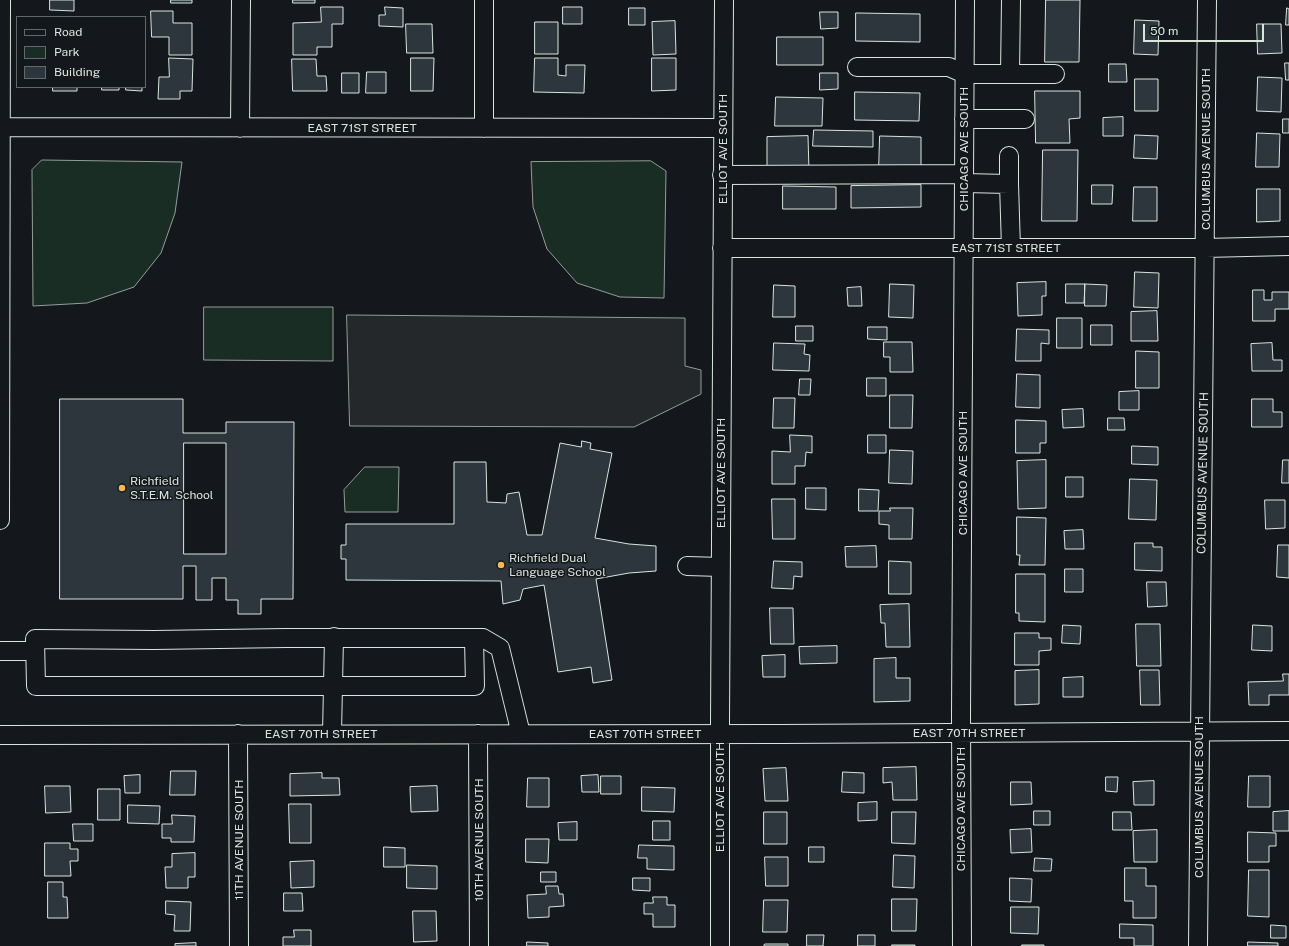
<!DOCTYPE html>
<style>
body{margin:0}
#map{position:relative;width:1289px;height:946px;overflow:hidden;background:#14181c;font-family:"Public Sans",sans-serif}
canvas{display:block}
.legend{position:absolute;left:16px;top:16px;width:130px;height:72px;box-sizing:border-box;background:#14181c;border:1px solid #626a69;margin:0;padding:5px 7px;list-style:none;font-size:12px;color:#d8e6dc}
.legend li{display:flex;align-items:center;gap:8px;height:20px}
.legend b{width:20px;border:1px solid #626a69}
.scale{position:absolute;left:1143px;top:24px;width:121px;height:18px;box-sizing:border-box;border:2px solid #d8e6dc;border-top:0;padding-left:5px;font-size:12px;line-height:14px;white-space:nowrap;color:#d8e6dc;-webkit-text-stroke:3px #14181c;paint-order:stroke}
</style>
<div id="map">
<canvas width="1289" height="946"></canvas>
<ul class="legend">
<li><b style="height:5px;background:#14181c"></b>Road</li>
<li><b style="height:11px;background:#1a2d24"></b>Park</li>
<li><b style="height:11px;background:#2c363c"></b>Building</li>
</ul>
<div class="scale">50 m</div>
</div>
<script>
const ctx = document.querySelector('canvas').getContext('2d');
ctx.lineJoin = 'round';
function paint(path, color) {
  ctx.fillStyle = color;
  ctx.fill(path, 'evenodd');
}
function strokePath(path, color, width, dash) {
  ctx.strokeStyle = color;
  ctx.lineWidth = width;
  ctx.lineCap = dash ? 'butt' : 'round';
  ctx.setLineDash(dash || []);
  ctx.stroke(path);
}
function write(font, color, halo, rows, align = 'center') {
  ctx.font = font + ' "Public Sans",sans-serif';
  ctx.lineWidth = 3;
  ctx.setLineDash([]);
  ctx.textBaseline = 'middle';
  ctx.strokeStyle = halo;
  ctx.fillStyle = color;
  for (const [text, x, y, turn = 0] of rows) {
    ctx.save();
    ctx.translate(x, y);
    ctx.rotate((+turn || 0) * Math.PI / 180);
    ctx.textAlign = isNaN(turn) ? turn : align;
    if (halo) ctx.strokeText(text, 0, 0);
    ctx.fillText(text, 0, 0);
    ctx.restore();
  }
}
const green = new Path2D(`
 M42 160 182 162 175 213 161 253 134 287 87 303 33 306 32 170Z
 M651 161 666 171 664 298 620 297 577 283 547 249 533 207 531 162Z
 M204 307H333V361L204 360Z
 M365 467H399L398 512H345L344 490Z`);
paint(green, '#1a2d24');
strokePath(green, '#939e99', 1);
const parking = new Path2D(`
 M347 315 685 318V366L701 370V394L634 427 350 426Z`);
paint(parking, '#24282b');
strokePath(parking, '#939e99', 1);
const building = new Path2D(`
 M50 0H74V11L50 10Z
 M171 0H192V3H171Z
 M293 0H315V3H293Z
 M1046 0H1080L1079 62H1045Z
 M321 7H343V24H332V47H317V55H293V23L321 22Z
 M385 7 403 8V27L379 26V15H385Z
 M563 7H582V24H563Z
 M629 8H645V25H629Z
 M1287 8 1289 9V25H1286Z
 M151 11H173V23H192V55H169V37H152Z
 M820 12H838V28L821 29Z
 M856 13 920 14V42L856 41Z
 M1135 20 1159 21 1158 55 1134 54Z
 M675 21 676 54 653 55 652 22Z
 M535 22H558V54H535Z
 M406 24H432L433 53H407Z
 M1257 24H1281L1282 53 1258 54Z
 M777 37H823V65H777Z
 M169 58 193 59 192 91H180V99H158L159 77H169Z
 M411 58H434L433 91H411Z
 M535 58H558V75L566 76V65H585L584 93 534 92Z
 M652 58H676V90L652 91Z
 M292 59H316L317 76H326L327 91H293Z
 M1285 63H1289V80H1286Z
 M1109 64H1126L1127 82H1109Z
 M367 72H386V93H366Z
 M342 73H359V93H342Z
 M820 73H838V89L820 90Z
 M1258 77 1282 78 1281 112 1257 111Z
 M1135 79H1158V111H1135Z
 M53 87H77V91H53Z
 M102 87H119V90H102Z
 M126 87H142V91L126 90Z
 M1035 91H1080V118L1069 119 1070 143H1036Z
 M855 92 920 93 919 121 855 120Z
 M776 97 823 98 822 126H775Z
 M1123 117V136H1103V118Z
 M1283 119H1289V133H1283Z
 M814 130 873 131V147L813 146Z
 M1257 133 1280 134 1279 167H1256Z
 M1135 135 1158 136 1157 159 1134 158Z
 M808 136 809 171H767V137Z
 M880 136 921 137V171L879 170Z
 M1043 150H1078L1077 221H1042Z
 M921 185V207L851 208V186Z
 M1092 185H1113L1112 204H1092Z
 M783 186 836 187V209H783Z
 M1134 187H1157V221H1133Z
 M1257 189H1280V221L1257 222Z
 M1135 272 1159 273 1158 308 1134 307Z
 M1046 282V296H1042V315L1018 316 1017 283Z
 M890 284 914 285 913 318 889 317Z
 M1066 284H1085L1084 303H1066Z
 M1085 284 1107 285 1106 306H1085Z
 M774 285 795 286V317H773Z
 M861 287 862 306H848L847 288Z
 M1253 290H1264V300H1272V292H1289V309H1275V321H1253Z
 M1157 311 1158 341H1131V312Z
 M1057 318H1082V348H1057Z
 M1091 325H1112V345H1091Z
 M796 326H813V341H796Z
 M868 327H887V340L868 339Z
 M1017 329 1049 330V344L1041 343V361H1016Z
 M884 342H912L913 372H890V357H884Z
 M774 343 805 344 804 354 810 355 809 371 773 370Z
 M1272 343 1273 360H1282V371H1252L1251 344Z
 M1136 351 1159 352V388H1136Z
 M1017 374 1040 375V408L1016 407Z
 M867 378H886V396H867Z
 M800 379H811L810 395H799Z
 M1139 391V410H1119V392Z
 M890 395H913L912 428H890Z
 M774 398H795L794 428H773Z
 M60 399H183V433H226V422H294L293 599H261V614H238V600H226V578H212V600H196V566H183V599H60ZM184 443H226V554H184Z
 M1252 399H1273V412H1282V427H1252Z
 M1083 409 1084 427 1063 428 1062 410Z
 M1108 418H1124L1125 430H1108Z
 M1016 420 1046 421V443H1040V453H1016Z
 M790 435 812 436V453L806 452 805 466H795V484H772V451L790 452Z
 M868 435H886V453H868Z
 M582 441 591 443 590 449 612 453 595 538 629 544 656 546V571L629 573 596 579 612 680 593 683 591 667 558 672 544 585 523 589 520 600 503 604 501 581 346 580V559H341V545H346V524H454V462H486L487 502 506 503 507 494 519 492 527 535H542L560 443 581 447Z
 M1132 446 1158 447V465L1132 464Z
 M890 450 913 451 912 484 889 483Z
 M1046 460V508L1018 509 1017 461Z
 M1283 460H1289V483H1282Z
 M1066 477H1083V497H1066Z
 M1130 479 1157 480 1156 520 1129 519Z
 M806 488H826V510L806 509Z
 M859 489 879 490 878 511H859Z
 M772 499H795V539H773Z
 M1265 500H1285V528L1266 529Z
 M890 508H913L912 539H889V525L879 524V511H890Z
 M1017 517 1046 518 1045 565H1019L1020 555H1017Z
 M1083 530 1084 549H1065L1064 531Z
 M1135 543H1153V547H1162V571L1135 570Z
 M1278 545H1289V578L1277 577Z
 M876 546 877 567H846L845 547Z
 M774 561 802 562V577L794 576 793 589 772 588Z
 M889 561 911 562V594H889Z
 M1065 569H1083V592H1065Z
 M1016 574H1045V622L1019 621V613H1016Z
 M1147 582H1166L1167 606 1148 607Z
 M909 604 910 647H886L885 623H881L880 605Z
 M770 608H793L794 644H771Z
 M1136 624H1160L1161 666H1137Z
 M1063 625 1081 626 1080 644 1062 643Z
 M1253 625 1272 626V651L1252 650Z
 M1015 633H1039V638H1051V650L1039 651V665H1015Z
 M837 646V663L800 664 799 647Z
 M785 655V677H763L762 656Z
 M896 658V678H910V701L874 702V659Z
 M1039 670V704L1015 705V671Z
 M1140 670H1159L1160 705H1141Z
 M1283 674H1289V695H1269V705H1249L1248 682 1283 681Z
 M1083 677V697H1063V678Z
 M916 767 917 800H893L892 782 883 783V768Z
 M786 768 788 801H765L763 769Z
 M171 771H196L195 795H170Z
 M843 772 864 773V793L842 792Z
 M322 773V778H339L340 795 290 796V774Z
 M140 775V793H125L124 776Z
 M598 775 599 792H582L581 776Z
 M601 776H621V794H601Z
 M1249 776H1270V807H1248Z
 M1106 777H1118L1117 792 1106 791Z
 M528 778H549V807H527Z
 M1154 781V805H1134L1133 782Z
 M1011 782H1031L1032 804 1011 805Z
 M45 786H70L71 812 46 813Z
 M437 786 438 811 411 812 410 787Z
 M642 787 675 788 674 812 642 811Z
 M98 789H120V820H98Z
 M877 802V820L858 821V803Z
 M289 804H311V843H290Z
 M128 805 160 806 159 824 128 823Z
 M1034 811H1050V825H1034Z
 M1289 811V831H1273V812Z
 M764 812H787V844H764Z
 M892 812H916L915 844 892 843Z
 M1113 812H1131L1132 830H1113Z
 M172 815 195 816 194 842H171V838H162V824H172Z
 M653 821H670V840H653Z
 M577 822V840H559L558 823Z
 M73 824H93V841H74Z
 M1031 829 1032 852 1011 853 1010 830Z
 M1157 830V862H1134L1133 831Z
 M1248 832 1276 833V846H1269V862H1248Z
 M526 839H549L548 863 526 862Z
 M45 843H70V849H78V861H70L71 876H45Z
 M639 845 674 846V870L647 869V858H638Z
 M384 847 405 848V867H384Z
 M809 847H824V862H809Z
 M195 853V877H188V888H166L165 867H172V854Z
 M894 855 915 856 914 888 893 887Z
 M765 857H788V886H766Z
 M1035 858 1052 859 1051 871H1034Z
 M314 861V887L291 888 290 862Z
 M407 865 437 866V889L407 888Z
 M1125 868H1146V886H1156V918H1133V901H1125Z
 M1249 870H1269V917L1248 916Z
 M541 872H556V882H541Z
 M633 878H650V891L633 890Z
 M1010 878 1032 879 1031 902 1010 901Z
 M48 882H63V897H67L68 918H48Z
 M546 886H558L559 894H563L564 906 549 907V917L528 918 527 895 546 894Z
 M284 893H302L303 911H284Z
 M653 897H667V905H675V927H653V914H644V903H653Z
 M892 899H917L916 931H892Z
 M764 900H788L787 932H763Z
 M166 901 191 902 190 931H174L175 915 166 914Z
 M1011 907H1039L1038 934 1011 933Z
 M413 911H436L437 941 414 942Z
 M1120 924 1153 925V946H1134V938H1120Z
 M1271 925 1286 926V938H1271Z
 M294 930H311V946H283V937H294Z
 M807 935H824L823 946H807Z
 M858 935H875V946H858Z
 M527 942 548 943V946H527Z
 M1248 942 1278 943V946H1248Z
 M196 943V946H175V944Z
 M765 944H788V946H764Z
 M892 945H915V946H892Z
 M1022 945H1044V946H1022Z`);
paint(building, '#2c363c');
strokePath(building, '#d8e6dc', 1);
const minor = new Path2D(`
 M857 67H949L965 74H1010L1011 0
 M1010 74H1055
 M964 119H1025
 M1 127 723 128
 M240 128 241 0
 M484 128V0
 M1009 156V184
 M722 175 964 174
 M964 183 1009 184 1011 248
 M722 248H1205L1289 246
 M0 520 1 0
 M687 566 721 567
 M474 638 475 686H36L35 639 154 640 286 638H483L500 648 521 734
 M0 651H35
 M238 734 239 946
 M332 734 334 637
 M478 734 479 946
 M0 735 780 734 1289 731
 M720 946V722L724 0
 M962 946 961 715 965 0
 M1198 946 1207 0`);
strokePath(minor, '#d8e6dc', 20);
strokePath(minor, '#14181c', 18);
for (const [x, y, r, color] of [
 [122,488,4,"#ffb74d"],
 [501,565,4,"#ffb74d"]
]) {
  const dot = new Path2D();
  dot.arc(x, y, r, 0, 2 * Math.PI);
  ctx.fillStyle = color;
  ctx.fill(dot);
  strokePath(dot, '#14181c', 1.5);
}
write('12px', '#d8e6dc', '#14181c', [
 ["EAST 71ST STREET",362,128],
 ["ELLIOT AVE SOUTH",723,149,-90],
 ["CHICAGO AVE SOUTH",964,149,-90],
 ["COLUMBUS AVENUE SOUTH",1206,149,-90],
 ["EAST 71ST STREET",1006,248],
 ["ELLIOT AVE SOUTH",721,473,-90],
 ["CHICAGO AVE SOUTH",963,473,-90],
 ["COLUMBUS AVENUE SOUTH",1203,473,-89],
 ["EAST 70TH STREET",969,733],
 ["EAST 70TH STREET",321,734],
 ["EAST 70TH STREET",645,734],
 ["ELLIOT AVE SOUTH",720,797,-90],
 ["COLUMBUS AVENUE SOUTH",1199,797,-90],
 ["CHICAGO AVE SOUTH",961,809,-90],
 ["11TH AVENUE SOUTH",239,840,-90],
 ["10TH AVENUE SOUTH",479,840,-90]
]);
write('12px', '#d8e6dc', '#14181c', [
 ["Richfield",130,481],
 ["S.T.E.M. School",130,495],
 ["Richfield Dual",509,558],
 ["Language School",509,572]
], 'left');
</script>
